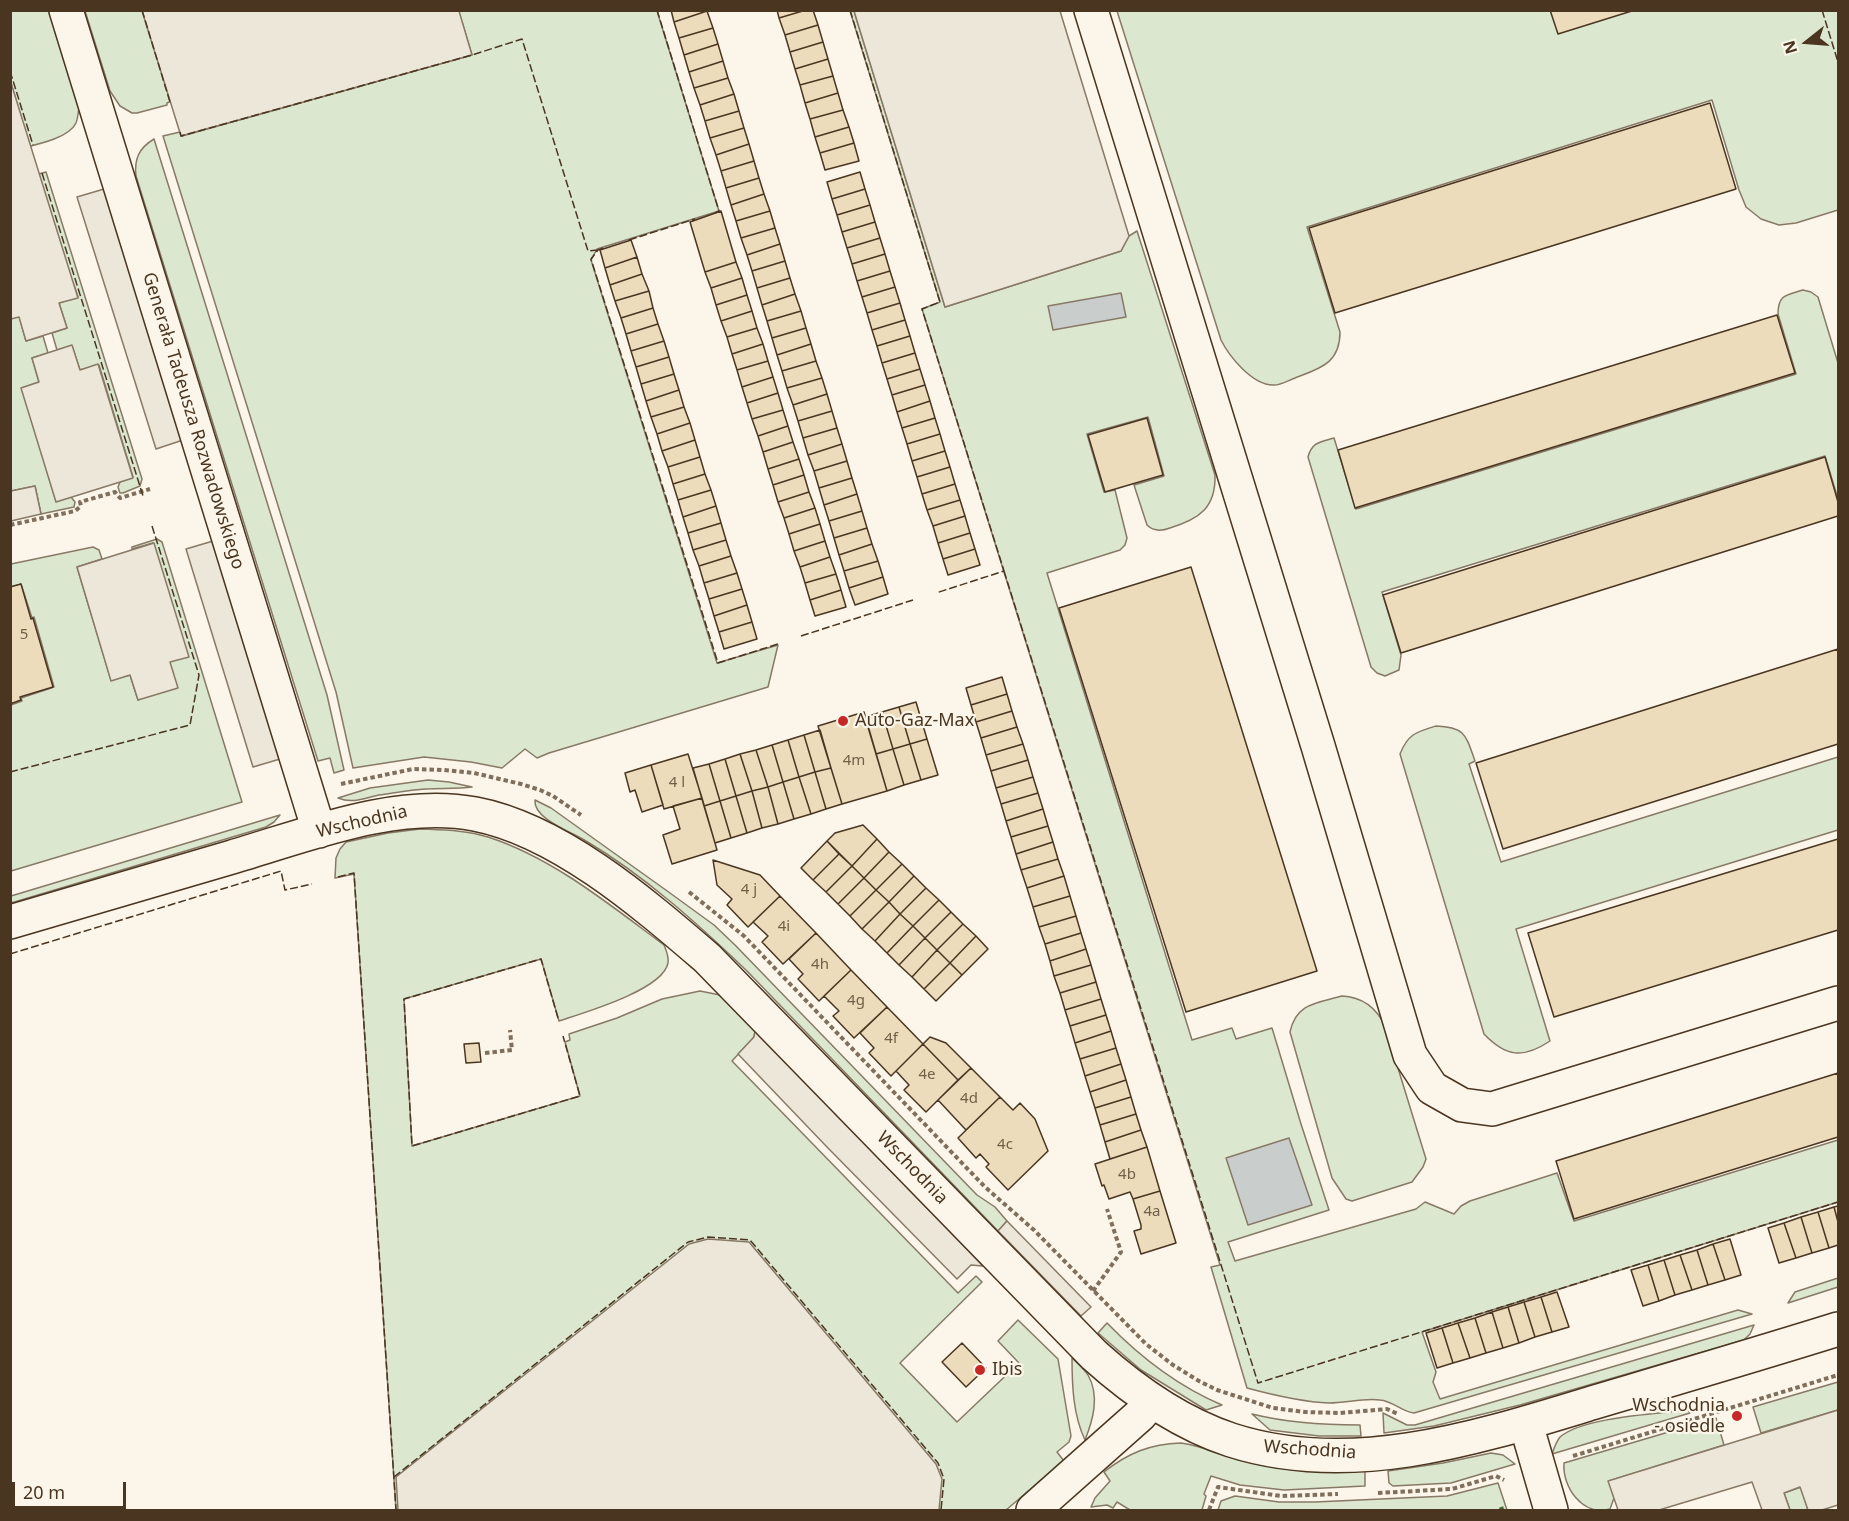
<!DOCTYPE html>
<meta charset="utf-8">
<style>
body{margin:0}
#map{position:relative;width:1849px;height:1521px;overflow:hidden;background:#fbf6e9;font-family:"Noto Sans",sans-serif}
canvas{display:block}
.frame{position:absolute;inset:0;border:12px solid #4a3520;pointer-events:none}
.north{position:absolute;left:1777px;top:12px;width:60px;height:60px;-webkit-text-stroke:4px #fbf6e9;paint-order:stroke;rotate:253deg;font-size:16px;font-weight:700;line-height:24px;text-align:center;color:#4a3520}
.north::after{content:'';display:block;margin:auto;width:21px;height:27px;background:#4a3520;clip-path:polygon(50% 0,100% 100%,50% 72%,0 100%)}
.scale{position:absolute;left:12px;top:1482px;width:114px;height:27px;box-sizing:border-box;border:3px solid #4a3520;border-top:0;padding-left:8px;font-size:18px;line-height:21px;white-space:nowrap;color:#4a3520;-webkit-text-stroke:4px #fbf6e9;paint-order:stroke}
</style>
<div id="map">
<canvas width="1849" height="1521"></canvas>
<div class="frame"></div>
<div class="north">N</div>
<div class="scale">20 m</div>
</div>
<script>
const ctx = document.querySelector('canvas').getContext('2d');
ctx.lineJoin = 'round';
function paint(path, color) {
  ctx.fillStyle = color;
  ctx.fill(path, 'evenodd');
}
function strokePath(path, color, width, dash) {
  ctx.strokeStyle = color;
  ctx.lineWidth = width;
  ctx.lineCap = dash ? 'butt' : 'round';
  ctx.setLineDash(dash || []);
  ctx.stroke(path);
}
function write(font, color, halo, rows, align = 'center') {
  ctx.font = font + ' "Noto Sans",sans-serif';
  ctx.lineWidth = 4.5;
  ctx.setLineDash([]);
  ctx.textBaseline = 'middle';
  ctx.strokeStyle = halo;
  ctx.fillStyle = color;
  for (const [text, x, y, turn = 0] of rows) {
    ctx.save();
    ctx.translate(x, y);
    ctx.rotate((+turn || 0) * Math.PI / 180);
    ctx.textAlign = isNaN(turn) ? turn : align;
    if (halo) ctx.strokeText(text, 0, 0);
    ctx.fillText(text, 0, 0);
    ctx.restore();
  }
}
const green = new Path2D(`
 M10 11H49L79 108C78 113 78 118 76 123 68 140 29 146 11 151L15 97 11 83Z
 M85 11H148L172 101 167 103V105L137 113H132L120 106 110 91Z
 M453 11H657L719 211 597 249 591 260 717 663 778 645 768 687 549 753 537 758 525 749 502 768 471 762 424 757 353 768 336 692 163 136 180 132 182 136 472 55 462 22Z
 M850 11H854L945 307 1121 251 1129 236 1137 231 1215 475C1216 508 1199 519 1170 528 1162 531 1154 532 1147 525L1134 485 1164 476 1148 417 1087 434 1104 492 1115 490 1127 538 1125 545 1120 550 1047 573 1192 1040 1232 1028 1236 1039 1272 1028 1301 1124 1329 1210 1228 1242 1235 1261 1416 1209 1425 1202 1454 1214 1461 1206 1470 1201 1557 1173 1574 1221 1838 1140V1202L1422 1332 1436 1372 1433 1382 1440 1399 1738 1310 1752 1314 1414 1413C1402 1412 1393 1401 1380 1400 1363 1398 1346 1403 1329 1403 1301 1402 1273 1395 1247 1388L1211 1267 1220 1265 922 309 940 302Z
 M1117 11H1838V210L1796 223 1779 225 1761 219 1746 207 1739 190 1712 100 1307 227 1340 332C1340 363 1321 368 1295 378 1289 380 1279 386 1273 385 1252 385 1229 356 1221 340Z
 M154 139 327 695 344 770 334 773 330 758 318 761 136 176C134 159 139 148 154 139Z
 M46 172 142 479 140 486 123 493H120L118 487 120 482 133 477 99 365 80 370 72 346 57 350 52 333 67 328 59 303 78 297 74 285 21 179Z
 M1803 290 1811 292 1818 297 1838 363V499L1825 456 1382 592 1401 655 1399 670 1385 676 1377 673 1371 667 1308 457C1312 442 1320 442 1334 438L1356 509 1796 374 1778 314C1778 294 1787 295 1803 290Z
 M19 316 26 341 43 336 48 353 32 358 39 382 22 388 56 501 71 497 75 502 74 507 41 514 35 486 11 491 10 319Z
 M157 539 162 542 242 802 11 871V705L22 701 21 698 54 687 34 617 32 618 21 584 11 587V564L93 547 99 550 102 559 77 567 111 680 130 675 138 700 170 662 153 543 132 549V547Z
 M1436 726C1466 727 1466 736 1475 761L1469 764 1501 862 1838 757V830L1516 929 1550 1041C1523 1059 1506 1057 1484 1034L1400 754C1408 734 1416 732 1436 726Z
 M428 780 449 782 472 787C457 789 441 788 426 789 410 790 394 793 379 795 364 798 353 804 338 798L370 788Z
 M535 800 551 808 670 893 714 925 735 945 977 1195 995 1207 1007 1221 998 1231 747 971C698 924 645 876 586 841 572 832 533 819 535 800Z
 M280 815 274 822 266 827 11 903V896Z
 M420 829C443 830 466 830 488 837 553 858 610 905 664 945 666 950 669 956 668 963 663 990 583 1013 559 1021L541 959 404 999 412 1146 580 1096 565 1042 570 1040 569 1034 617 1018 662 999 700 991 720 995 755 1031 754 1037 732 1061 958 1293 976 1276 982 1282 900 1363 957 1422 1019 1363 998 1341 1018 1320 1058 1359 1071 1436 1069 1442 1057 1452 1064 1461 1006 1510H396L354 874 335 878 336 858 340 849 346 842 388 833Z
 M1342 996C1362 997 1376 1007 1385 1026L1426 1159 1423 1167 1412 1182 1352 1201 1346 1199 1332 1178 1290 1032C1296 1003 1317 1003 1342 996Z
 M1838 1278V1287L1788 1303 1795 1292Z
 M1107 1323C1141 1358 1177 1386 1222 1405L1206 1410 1141 1370 1098 1333Z
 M1754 1325 1750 1334 1744 1340 1520 1405 1434 1426 1384 1433 1383 1413 1407 1425H1415Z
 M1072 1358C1077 1363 1084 1369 1088 1375 1100 1396 1093 1420 1085 1440 1073 1415 1072 1385 1072 1358Z
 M1838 1382V1410L1761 1433 1753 1407Z
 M1688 1410 1690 1413 1552 1454C1554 1448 1556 1442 1560 1437 1583 1417 1657 1414 1688 1410Z
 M1252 1414C1288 1423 1323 1425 1360 1425L1361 1436H1319L1270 1430Z
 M1716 1418 1724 1445 1609 1481 1614 1498 1610 1509C1583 1517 1562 1487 1564 1463Z
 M1181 1443C1204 1446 1225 1457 1248 1462 1287 1472 1325 1473 1365 1471V1486L1284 1490 1240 1485 1211 1476 1204 1494 1206 1496 1202 1510H1130L1117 1502 1113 1508 1107 1505 1091 1507 1095 1498 1110 1481 1104 1472C1128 1453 1150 1444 1181 1443Z
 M1491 1453 1503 1455 1515 1464 1451 1483 1393 1486 1389 1483 1388 1471 1443 1463Z
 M1498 1483 1507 1510H1218L1221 1501 1235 1496 1279 1502H1315L1447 1496Z
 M1801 1487 1808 1510H1790L1784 1493Z`);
paint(green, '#dce7d0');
strokePath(green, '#887966', 1.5);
const parking = new Path2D(`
 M142 11H459L472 55 181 136Z
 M854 11H1060L1129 236 1121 251 945 307Z
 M11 83 78 298 59 303 67 328 26 341 19 317 11 319Z
 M104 189 183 440 156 449 77 197Z
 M72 345 80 370 98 364 133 478 56 502 21 388 39 382 32 358Z
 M35 486 41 514 11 521V491Z
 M213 541 280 759 253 767 186 549Z
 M154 543 189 657 170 662 178 688 138 700 130 675 111 681 77 567Z
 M755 1031 962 1244 983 1266 971 1265 957 1279 827 1147 738 1054 754 1037Z
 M1007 1221 1091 1307 1081 1316 998 1231Z
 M708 1239 749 1242 936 1464 942 1479 939 1510H398L396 1477 689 1244Z
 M1838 1410V1505L1822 1510H1808L1800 1487 1784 1493 1790 1510H1762L1752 1482 1659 1510H1618L1608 1481Z`);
paint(parking, '#ede7d9');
strokePath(parking, '#887966', 1.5);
const water = new Path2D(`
 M1121 293 1126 317 1053 330 1048 306Z
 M1289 1138 1312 1205 1248 1225 1226 1158Z`);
paint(water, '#c9cecd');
strokePath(water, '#887966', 1.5);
const building = new Path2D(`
 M671 10H707V11L674 22Z
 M777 10H806L779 18Z
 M806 10H813L818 25 785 35 779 18Z
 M1550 10H1635L1558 34Z
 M707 11 713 28 679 38 674 22Z
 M818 25 823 42 790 52 785 35Z
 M713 28 718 44 684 55 679 38Z
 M823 42 828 59 795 69 790 52Z
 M718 44 723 61 689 72 684 55Z
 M828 59 833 76 800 85 795 69Z
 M723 61 728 78 694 88 689 72Z
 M833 76 838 93 805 103 800 85Z
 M728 78 734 94 700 105 694 88Z
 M838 93 843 110 810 119 805 103Z
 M734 94 739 111 705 121 700 105Z
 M1710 103 1736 189 1335 313 1309 228Z
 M843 110 849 127 815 137 810 119Z
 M739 111 744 128 710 138 705 121Z
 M849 127 854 143 820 153 815 137Z
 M744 128 749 144 716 155 710 138Z
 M854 143 859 161 825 170 820 153Z
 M749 144 754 161 721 171 716 155Z
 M754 161 759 178 726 188 721 171Z
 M860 172 865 189 832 199 827 182Z
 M759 178 764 194 731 205 726 188Z
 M865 189 870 205 837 215 832 199Z
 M764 194 770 211 736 221 731 205Z
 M870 205 875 222 842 232 837 215Z
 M721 211 736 262 705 272 690 222Z
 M770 211 775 228 741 238 736 221Z
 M875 222 880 238 847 248 842 232Z
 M775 228 780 244 747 255 741 238Z
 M880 238 885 254 852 264 847 248Z
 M631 240 637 257 605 268 600 250Z
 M780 244 785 261 752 271 747 255Z
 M885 254 890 271 857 281 852 264Z
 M637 257 642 274 610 285 605 268Z
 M785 261 790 278 757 288 752 271Z
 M736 262 742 278 711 288 705 272Z
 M890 271 895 287 862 297 857 281Z
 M642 274 649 291 615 301 610 285Z
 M742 278 747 295 716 305 711 288Z
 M790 278 795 294 762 305 757 288Z
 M895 287 900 303 867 313 862 297Z
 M649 291 653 308 621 318 615 301Z
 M795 294 801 311 767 321 762 305Z
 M747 295 752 311 721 321 716 305Z
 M900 303 905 320 872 330 867 313Z
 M653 308 658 324 626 334 621 318Z
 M752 311 757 328 727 337 721 321Z
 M801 311 806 328 772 338 767 321Z
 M1777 315 1795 373 1355 508 1338 450Z
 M905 320 910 336 877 346 872 330Z
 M658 324 664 341 631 351 626 334Z
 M757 328 763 344 732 354 727 337Z
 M806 328 811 344 777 355 772 338Z
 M910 336 915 353 882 363 877 346Z
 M664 341 669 357 636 367 631 351Z
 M763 344 768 361 737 370 732 354Z
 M811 344 816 361 782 371 777 355Z
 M915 353 920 369 887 379 882 363Z
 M669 357 674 374 641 384 636 367Z
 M768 361 773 377 742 387 737 370Z
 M816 361 822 378 787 388 782 371Z
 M920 369 925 385 892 395 887 379Z
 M674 374 679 390 646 401 641 384Z
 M773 377 778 393 747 403 742 387Z
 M822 378 827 394 793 405 787 388Z
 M925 385 930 401 897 412 892 395Z
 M679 390 684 407 651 417 646 401Z
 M778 393 783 410 752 419 747 403Z
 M827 394 832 411 798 421 793 405Z
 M930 401 935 418 902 428 897 412Z
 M684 407 690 423 657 434 651 417Z
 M783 410 788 426 758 436 752 419Z
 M832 411 837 428 803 438 798 421Z
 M935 418 940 434 907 444 902 428Z
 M1147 418 1163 475 1105 492 1088 435Z
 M690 423 695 440 662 451 657 434Z
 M788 426 793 442 763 452 758 436Z
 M837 428 842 444 808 455 803 438Z
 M940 434 945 451 912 461 907 444Z
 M695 440 700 457 668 467 662 451Z
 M793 442 799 459 768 469 763 452Z
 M842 444 847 461 814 471 808 455Z
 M945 451 950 467 917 477 912 461Z
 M700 457 705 474 673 484 668 467Z
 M1825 457 1838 502V516L1401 653 1383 595Z
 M799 459 804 475 773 485 768 469Z
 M847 461 852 478 819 488 814 471Z
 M950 467 955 484 922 494 917 477Z
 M705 474 711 490 678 500 673 484Z
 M804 475 809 492 778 502 773 485Z
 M852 478 857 494 824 505 819 488Z
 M955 484 960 500 927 510 922 494Z
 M711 490 716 506 683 517 678 500Z
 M809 492 815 508 784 518 778 502Z
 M857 494 862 511 829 521 824 505Z
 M960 500 965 516 933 526 927 510Z
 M716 506 721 523 688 533 683 517Z
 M815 508 820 524 789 534 784 518Z
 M862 511 867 528 834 538 829 521Z
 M965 516 970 533 938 543 933 526Z
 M721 523 726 540 693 550 688 533Z
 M820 524 825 541 794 551 789 534Z
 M867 528 872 544 839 555 834 538Z
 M970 533 975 549 943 559 938 543Z
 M726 540 731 556 699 566 693 550Z
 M825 541 830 557 800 567 794 551Z
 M872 544 878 561 844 571 839 555Z
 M975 549 980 565 948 575 943 559Z
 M731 556 737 573 704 583 699 566Z
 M830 557 836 574 805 583 800 567Z
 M878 561 883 577 849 588 844 571Z
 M1191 567 1317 971 1186 1012 1059 608Z
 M737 573 742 589 709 599 704 583Z
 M836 574 841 590 810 600 805 583Z
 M883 577 888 594 855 605 849 588Z
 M21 584 31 619 33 618 53 687 20 697 21 700 10 704V587Z
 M742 589 747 605 714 616 709 599Z
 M841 590 846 607 815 616 810 600Z
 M747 605 752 622 719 632 714 616Z
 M752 622 757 639 724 649 719 632Z
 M1838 649V744L1503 849 1476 763Z
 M1002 677 1007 694 971 705 966 688Z
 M1007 694 1012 711 976 722 971 705Z
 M916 702 927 739 910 744 899 707Z
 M899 707 910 744 893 749 882 712Z
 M1012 711 1017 727 981 738 976 722Z
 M864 712 887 791 842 804 818 726Z
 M882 712 893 749 876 754 865 717Z
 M1017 727 1023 744 986 755 981 738Z
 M820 730 831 768 815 772 804 735Z
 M804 735 815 772 799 777 788 740Z
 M927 739 938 775 921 780 910 744Z
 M788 740 799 777 783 782 772 745Z
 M910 744 921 780 904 785 893 749Z
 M1023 744 1028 760 991 771 986 755Z
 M772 745 783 782 768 787 756 750Z
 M893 749 904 785 887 791 876 754Z
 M756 750 768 787 752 791 740 754Z
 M688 754 702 798 664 809 651 765Z
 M740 754 752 791 736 796 725 759Z
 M725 759 736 796 720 801 709 764Z
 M1028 760 1033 777 996 788 991 771Z
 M709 764 720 801 704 806 693 768Z
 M651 765 663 805 642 812 635 790 630 792 625 773Z
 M831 768 842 804 826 809 815 772Z
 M815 772 826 809 811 814 799 777Z
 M799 777 811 814 794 819 783 782Z
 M1033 777 1038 793 1001 804 996 788Z
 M783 782 794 819 778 824 768 787Z
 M768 787 778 824 762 828 752 791Z
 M752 791 762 828 747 833 736 796Z
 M1038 793 1043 809 1006 821 1001 804Z
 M736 796 747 833 731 838 720 801Z
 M702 798 717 850 672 864 663 835 680 829 673 806Z
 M720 801 731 838 715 843 704 806Z
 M1043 809 1048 826 1011 837 1006 821Z
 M863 825 877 839 852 866 827 841 835 833Z
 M1048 826 1053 842 1016 854 1011 837Z
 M877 839 889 852 864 878 852 866Z
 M1838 839V930L1554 1017 1528 933Z
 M827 841 839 854 813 880 801 868Z
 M1053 842 1058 859 1021 870 1016 854Z
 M889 852 902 864 876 890 864 878Z
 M839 854 852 866 826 892 813 880Z
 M1058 859 1064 876 1027 888 1021 870Z
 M713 860 760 875 780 896 748 927 727 905 732 899 717 885Z
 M902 864 914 876 889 902 876 890Z
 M852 866 864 878 838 904 826 892Z
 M914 876 926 888 900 914 889 902Z
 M1064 876 1070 896 1033 907 1027 888Z
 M864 878 876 890 850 916 838 904Z
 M926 888 939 900 913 926 900 914Z
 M876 890 889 902 862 929 850 916Z
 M780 896 816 933 783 964 762 942 768 936 753 922Z
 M1070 896 1076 916 1039 927 1033 907Z
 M939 900 951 912 925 938 913 926Z
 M889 902 900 914 875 941 862 929Z
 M951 912 963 924 937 950 925 938Z
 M900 914 913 926 887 953 875 941Z
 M1076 916 1081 933 1045 944 1039 927Z
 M963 924 976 936 950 963 937 950Z
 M913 926 925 938 899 965 887 953Z
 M816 933 851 970 819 1001 798 979 803 974 789 959Z
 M1081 933 1086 949 1050 961 1045 944Z
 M976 936 988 949 962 975 950 963Z
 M925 938 937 950 912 977 899 965Z
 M1086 949 1091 965 1054 976 1050 961Z
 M937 950 950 963 924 989 912 977Z
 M950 963 962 975 936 1001 924 989Z
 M1091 965 1096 982 1060 993 1054 976Z
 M851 970 887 1007 854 1038 833 1016 839 1011 824 996Z
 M1096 982 1101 999 1065 1010 1060 993Z
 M1101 999 1106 1015 1070 1026 1065 1010Z
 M887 1007 923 1044 891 1076 869 1053 874 1048 860 1033Z
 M1106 1015 1111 1031 1075 1043 1070 1026Z
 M1111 1031 1116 1048 1080 1059 1075 1043Z
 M930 1037 946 1043 971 1068 958 1080 923 1044Z
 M479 1043 481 1062 466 1063 464 1044Z
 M923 1044 958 1080 926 1112 904 1090 909 1085 896 1071Z
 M1116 1048 1121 1064 1085 1076 1080 1059Z
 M1121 1064 1126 1080 1090 1092 1085 1076Z
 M971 1068 1000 1097 966 1130 938 1100Z
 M1838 1073V1137L1574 1219 1556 1161Z
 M1126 1080 1131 1097 1095 1108 1090 1092Z
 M1000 1097 1013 1110 1020 1103 1035 1119 1048 1151 1008 1190 986 1167 989 1164 980 1154 976 1158 958 1138Z
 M1131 1097 1136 1114 1100 1125 1095 1108Z
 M1136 1114 1141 1130 1105 1142 1100 1125Z
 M1141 1130 1147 1147 1110 1159 1105 1142Z
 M1147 1147 1160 1191 1133 1199 1130 1192 1109 1199 1104 1185 1102 1186 1095 1164Z
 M1160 1191 1176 1243 1141 1254 1134 1231 1141 1229V1225L1133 1199Z
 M1838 1206V1222L1834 1207Z
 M1834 1207 1838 1222V1245L1829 1248 1818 1212Z
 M1818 1212 1829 1248 1812 1253 1801 1217Z
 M1801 1217 1812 1253 1796 1258 1784 1223Z
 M1784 1223 1796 1258 1779 1263 1768 1228Z
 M1730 1239 1741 1275 1725 1280 1713 1244Z
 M1713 1244 1725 1280 1708 1285 1697 1250Z
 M1697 1250 1708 1285 1692 1290 1680 1255Z
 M1680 1255 1692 1290 1675 1295 1664 1260Z
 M1664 1260 1675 1295 1659 1301 1648 1265Z
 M1648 1265 1659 1301 1643 1306 1631 1270Z
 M1557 1292 1569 1327 1552 1332 1541 1297Z
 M1541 1297 1552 1332 1535 1337 1524 1302Z
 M1524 1302 1535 1337 1519 1343 1508 1307Z
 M1508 1307 1519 1343 1503 1348 1492 1312Z
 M1492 1312 1503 1348 1486 1353 1475 1318Z
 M1475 1318 1486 1353 1470 1358 1458 1323Z
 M1458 1323 1470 1358 1453 1363 1442 1328Z
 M1442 1328 1453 1363 1437 1368 1426 1333Z
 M962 1343 986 1368 966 1387 942 1362Z`);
paint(building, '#ecdcbc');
strokePath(building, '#4a3520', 1.5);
const minor = new Path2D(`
 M66 10 319 831
 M1091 10 1318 746 1410 1055 1432 1088 1462 1105 1492 1109 1838 1003
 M10 922C84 901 158 879 232 857 307 835 396 799 475 814 559 830 644 904 707 958L1094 1355C1134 1391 1179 1423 1231 1440 1352 1479 1480 1437 1595 1402 1676 1378 1758 1354 1838 1329
 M1526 1424 1551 1510
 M1033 1510 1140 1415 1152 1401`);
strokePath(minor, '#4a3520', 36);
strokePath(new Path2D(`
 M10 525 75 511 81 506 80 502 115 492 120 498 150 489
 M341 784 413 769 444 770 474 773 521 784 540 790 553 796 581 815
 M689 892 744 936 985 1187 1034 1230 1146 1344 1173 1365 1199 1381 1217 1390 1273 1408 1305 1412 1340 1413 1387 1409 1398 1414
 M485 1053 512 1050 510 1030
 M1093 1291 1121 1252 1107 1209
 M1573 1456 1838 1375
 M1378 1493 1452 1489 1496 1476 1504 1480
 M1209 1510 1218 1487 1281 1496 1338 1494`), '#7f6f5c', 4, [4.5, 3]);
strokePath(minor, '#fbf6e9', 33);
strokePath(new Path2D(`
 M1501 1507 1502 1510`), '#436837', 4.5, [3, 4.5]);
strokePath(new Path2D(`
 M142 10 170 102
 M657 10 719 211 715 213
 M850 10 940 302 922 309 1004 571 936 593
 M1822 10 1838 62
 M10 71 33 145
 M180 132 181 136 472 55 522 39 588 251 598 250
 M42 173 143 496
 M629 240 695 219
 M603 248 598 250 591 259 718 663 778 644
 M1004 571 1258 1383 1838 1202
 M801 636 913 600
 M10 772 190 725 199 675 152 526
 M338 877 354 873 396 1510
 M10 954 281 871 285 890 312 884
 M558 1018 541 959 404 999 412 1146 580 1096 563 1036
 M394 1477 688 1242 708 1237 750 1240 938 1463 944 1479 941 1510`), '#4a3520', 1.5, [8, 3]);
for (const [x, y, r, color] of [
 [843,721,6,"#c62828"],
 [980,1370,6,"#c62828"],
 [1737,1416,6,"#c62828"]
]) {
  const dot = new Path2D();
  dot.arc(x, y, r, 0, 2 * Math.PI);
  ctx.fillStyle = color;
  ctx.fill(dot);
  strokePath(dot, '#fbf6e9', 2);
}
write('15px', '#725f47', null, [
 ["5",24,635],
 ["4m",854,761],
 ["4 l",677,783],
 ["4 j",749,890],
 ["4i",784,927],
 ["4h",820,965],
 ["4g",856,1001],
 ["4f",891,1039],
 ["4e",927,1075],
 ["4d",969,1099],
 ["4c",1005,1145],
 ["4b",1127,1175],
 ["4a",1152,1212]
]);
write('18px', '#4a3520', '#fbf6e9', [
 ["Generała Tadeusza Rozwadowskiego",193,421,73],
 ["Wschodnia",362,822,-13],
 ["Wschodnia",912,1168,46],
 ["Wschodnia",1310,1450,4]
]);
write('18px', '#4a3520', '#fbf6e9', [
 ["Auto-Gaz-Max",855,721],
 ["Ibis",992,1370],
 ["Wschodnia",1725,1406,"right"],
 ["- osiedle",1725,1427,"right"]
], 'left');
</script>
